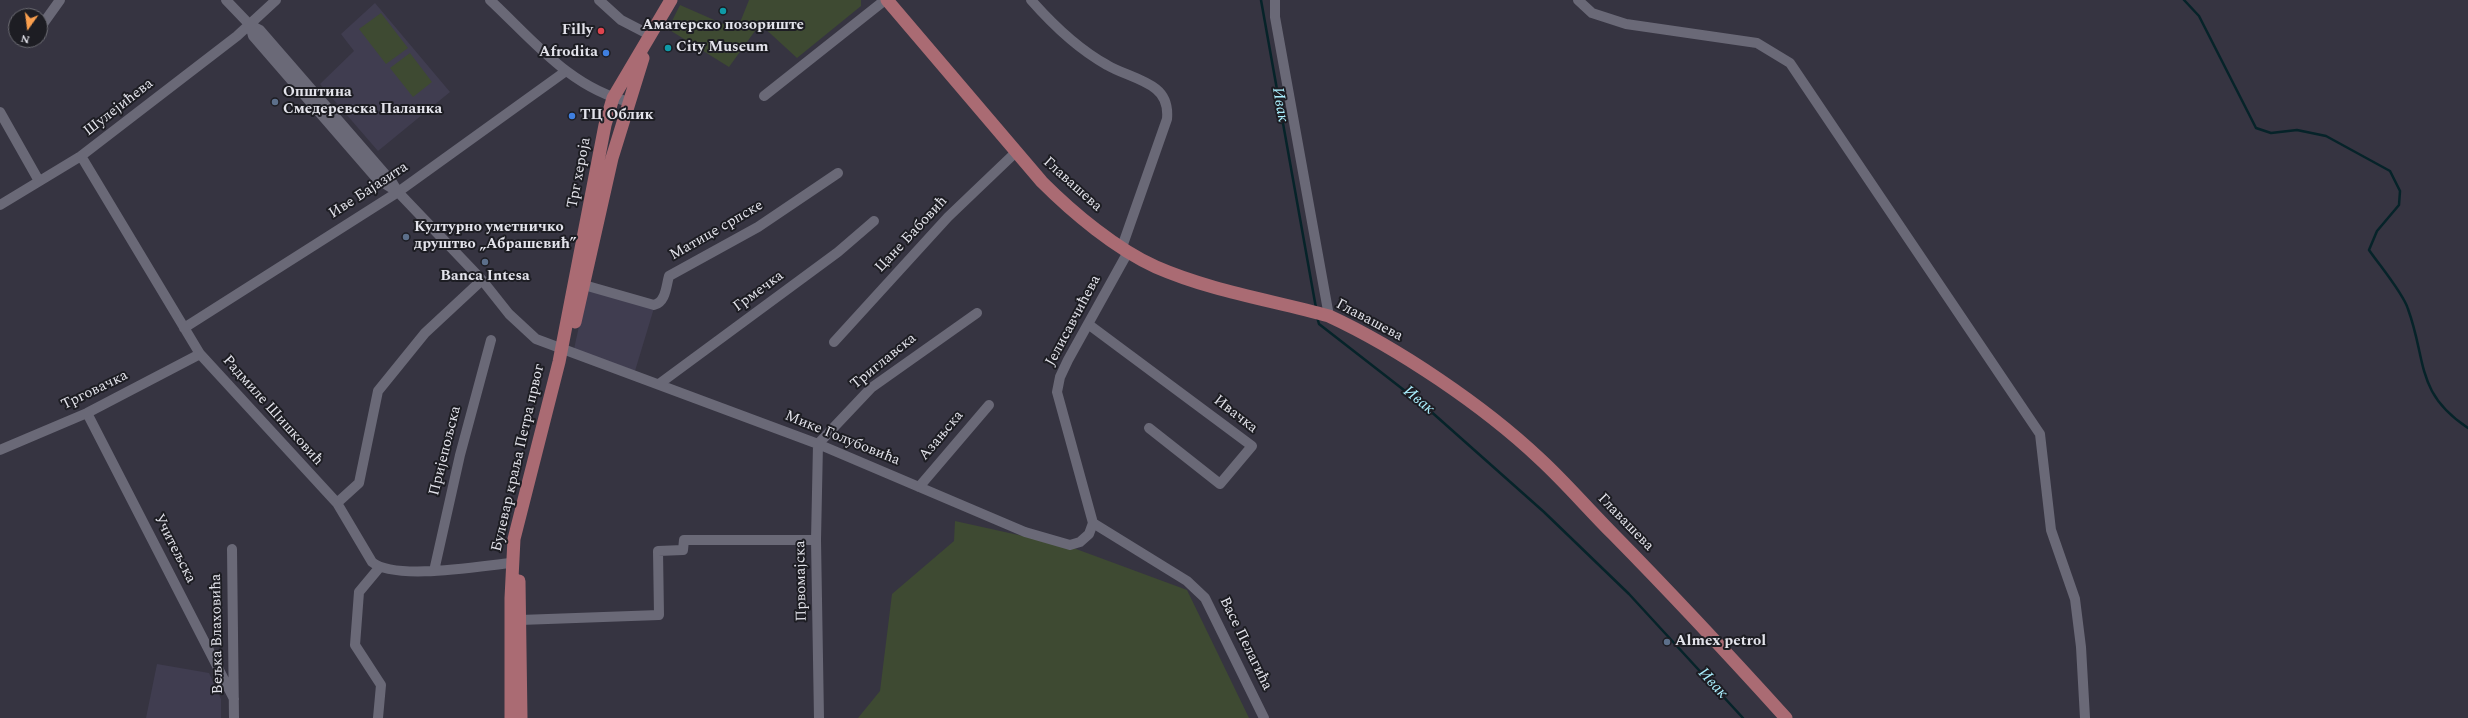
<!DOCTYPE html>
<meta charset="utf-8">
<style>
body{margin:0}
#map{position:relative;width:2468px;height:718px;overflow:hidden;background:#363441;font-family:Spectral,serif}
canvas{display:block}
.north{position:absolute;left:8px;top:8px;width:40px;height:40px;box-sizing:border-box;background:#1d1d23;border:1px solid #6c6c73;border-radius:50%;rotate:194deg;font-size:11px;font-weight:700;line-height:16px;text-align:center;color:#e3e3eb}
.north::after{content:'';display:block;margin:auto;width:14px;height:18px;background:#fa9f4e;clip-path:polygon(50% 0,100% 100%,50% 72%,0 100%)}
</style>
<div id="map">
<canvas width="2468" height="718"></canvas>
<div class="north">N</div>
</div>
<script>
const ctx = document.querySelector('canvas').getContext('2d');
ctx.lineJoin = 'round';
function paint(path, color) {
  ctx.fillStyle = color;
  ctx.fill(path, 'evenodd');
}
function strokePath(path, color, width, dash) {
  ctx.strokeStyle = color;
  ctx.lineWidth = width;
  ctx.lineCap = dash ? 'butt' : 'round';
  ctx.setLineDash(dash || []);
  ctx.stroke(path);
}
function write(font, color, halo, rows, align = 'center') {
  ctx.font = font + ' Spectral,serif';
  ctx.lineWidth = 4;
  ctx.setLineDash([]);
  ctx.textBaseline = 'middle';
  ctx.strokeStyle = halo;
  ctx.fillStyle = color;
  for (const [text, x, y, turn = 0] of rows) {
    ctx.save();
    ctx.translate(x, y);
    ctx.rotate((+turn || 0) * Math.PI / 180);
    ctx.textAlign = isNaN(turn) ? turn : align;
    if (halo) ctx.strokeText(text, 0, 0);
    ctx.fillText(text, 0, 0);
    ctx.restore();
  }
}
paint(new Path2D(`
 M375 3 450 92 378 151 320 84 354 51 341 34Z
 M587 290 654 308 635 371 574 349Z
 M157 664 209 673 221 699V718H146Z`), '#403d50');
paint(new Path2D(`
 M749 0H861V6L797 58 760 24 729 67 668 29 680 5 737 30Z
 M381 13 408 48 386 64 359 29Z
 M410 53 432 82 413 97 390 68Z
 M955 521 1068 546 1187 590 1249 718H858L880 691 892 594 954 541Z`), '#3e4a32');
strokePath(new Path2D(`
 M1261 0 1316 308
 M2184 0 2199 16 2256 128 2271 133 2297 130 2326 136 2390 171 2400 191 2399 205 2377 231 2369 250C2380 266 2403 293 2408 309 2427 361 2415 393 2468 428
 M1317 317 1319 324 1427 408 1544 512 1629 594 1743 718`), '#062329', 2.5);
strokePath(new Path2D(`
 M226 0 250 25 260 30 392 182 398 192 482 280 509 314 536 339 818 444 1025 532 1070 545 1080 542 1089 534 1093 523
 M490 0C532 39 571 89 630 102
 M599 0 621 20 650 35
 M1031 0C1053 25 1078 49 1107 65 1122 74 1142 78 1156 89 1166 97 1168 108 1167 119L1122 247
 M1275 0V17L1329 316
 M1578 0 1592 13 1626 24 1757 43 1790 63 2040 434 2051 530 2075 599 2081 647 2085 718
 M250 25 253 36 377 179 398 192
 M40 28 60 0
 M764 96 885 0
 M0 112 39 181
 M81 156 200 354 337 503 372 562C395 581 480 566 511 563
 M0 205 81 156 237 36 276 0
 M577 283 654 305C666 302 666 286 669 276L758 227 838 173
 M1088 324 1252 446 1220 484 1149 428
 M184 328 398 192 566 71
 M834 342 948 217 1015 153
 M659 384 838 252 874 221
 M87 413 234 699
 M0 450 87 413 200 354
 M919 487 989 405
 M337 503 359 483 378 391 425 333 482 280
 M1093 523 1057 392 1060 377 1068 360 1128 252
 M1093 523 1187 581 1205 598 1264 718
 M232 549 234 718
 M434 571 460 455 491 340
 M520 620 659 615 658 551 683 550 684 540H816
 M378 718 381 685 355 645 359 592 379 568
 M819 718 816 540 818 444 871 388 977 313`), '#6a6977', 10);
strokePath(new Path2D(`
 M887 0 1042 182C1073 213 1116 249 1156 267 1211 291 1271 300 1329 316 1398 348 1484 406 1540 459 1565 482 1588 509 1613 534 1672 594 1729 655 1786 718
 M575 322 612 158 643 58
 M519 581 521 718
 M511 718V598L514 539 559 362 605 125 613 98 671 0`), '#aa6b73', 13);
for (const [x, y, r, color] of [
 [723,11,4,"#0f9aa8"],
 [601,31,4,"#e0444e"],
 [668,48,4,"#0f9aa8"],
 [606,53,4,"#3f7fe0"],
 [275,102,4,"#5c6f8a"],
 [572,116,4,"#3f7fe0"],
 [406,237,4,"#5c6f8a"],
 [485,262,4,"#5c6f8a"],
 [1667,642,4,"#5c6f8a"]
]) {
  const dot = new Path2D();
  dot.arc(x, y, r, 0, 2 * Math.PI);
  ctx.fillStyle = color;
  ctx.fill(dot);
  strokePath(dot, '#1d1d23', 1.5);
}
write('bold 15px', '#e3e3eb', '#1d1d23', [
 ["Аматерско позориште",723,26,"center"],
 ["Filly",593,31,"right"],
 ["City Museum",676,48],
 ["Afrodita",598,53,"right"],
 ["Општина",283,93],
 ["Смедеревска Паланка",283,110],
 ["ТЦ Облик",580,116],
 ["Културно уметничко",414,228],
 ["друштво „Абрашевић”",414,245],
 ["Banca Intesa",485,277,"center"],
 ["Almex petrol",1675,642]
], 'left');
write('15px', '#e3e3eb', '#1d1d23', [
 ["Шулејићева",119,108,-38],
 ["Трг хероја",580,173,-79],
 ["Главашева",1072,185,42],
 ["Иве Бајазита",369,191,-33],
 ["Матице српске",717,231,-30],
 ["Цане Бабовић",912,235,-47],
 ["Грмечка",759,292,-36],
 ["Јелисавчићева",1074,321,-62],
 ["Главашева",1369,321,28],
 ["Триглавска",884,362,-39],
 ["Трговачка",95,391,-26],
 ["Радмиле Шишковић",272,411,48],
 ["Ивачка",1235,415,38],
 ["Азањска",942,436,-50],
 ["Мике Голубовића",842,439,22],
 ["Пријепољска",446,451,-76],
 ["Булевар краља Петра првог",519,458,-77],
 ["Главашева",1625,523,46],
 ["Учитељска",174,549,63],
 ["Првомајска",802,581,-91],
 ["Вељка Влаховића",218,634,-91],
 ["Васе Пелагића",1245,644,64]
]);
write('italic 16px', '#aaeffe', '#1d1d23', [
 ["Ивак",1279,105,80],
 ["Ивак",1418,401,39],
 ["Ивак",1712,684,47]
]);
</script>
